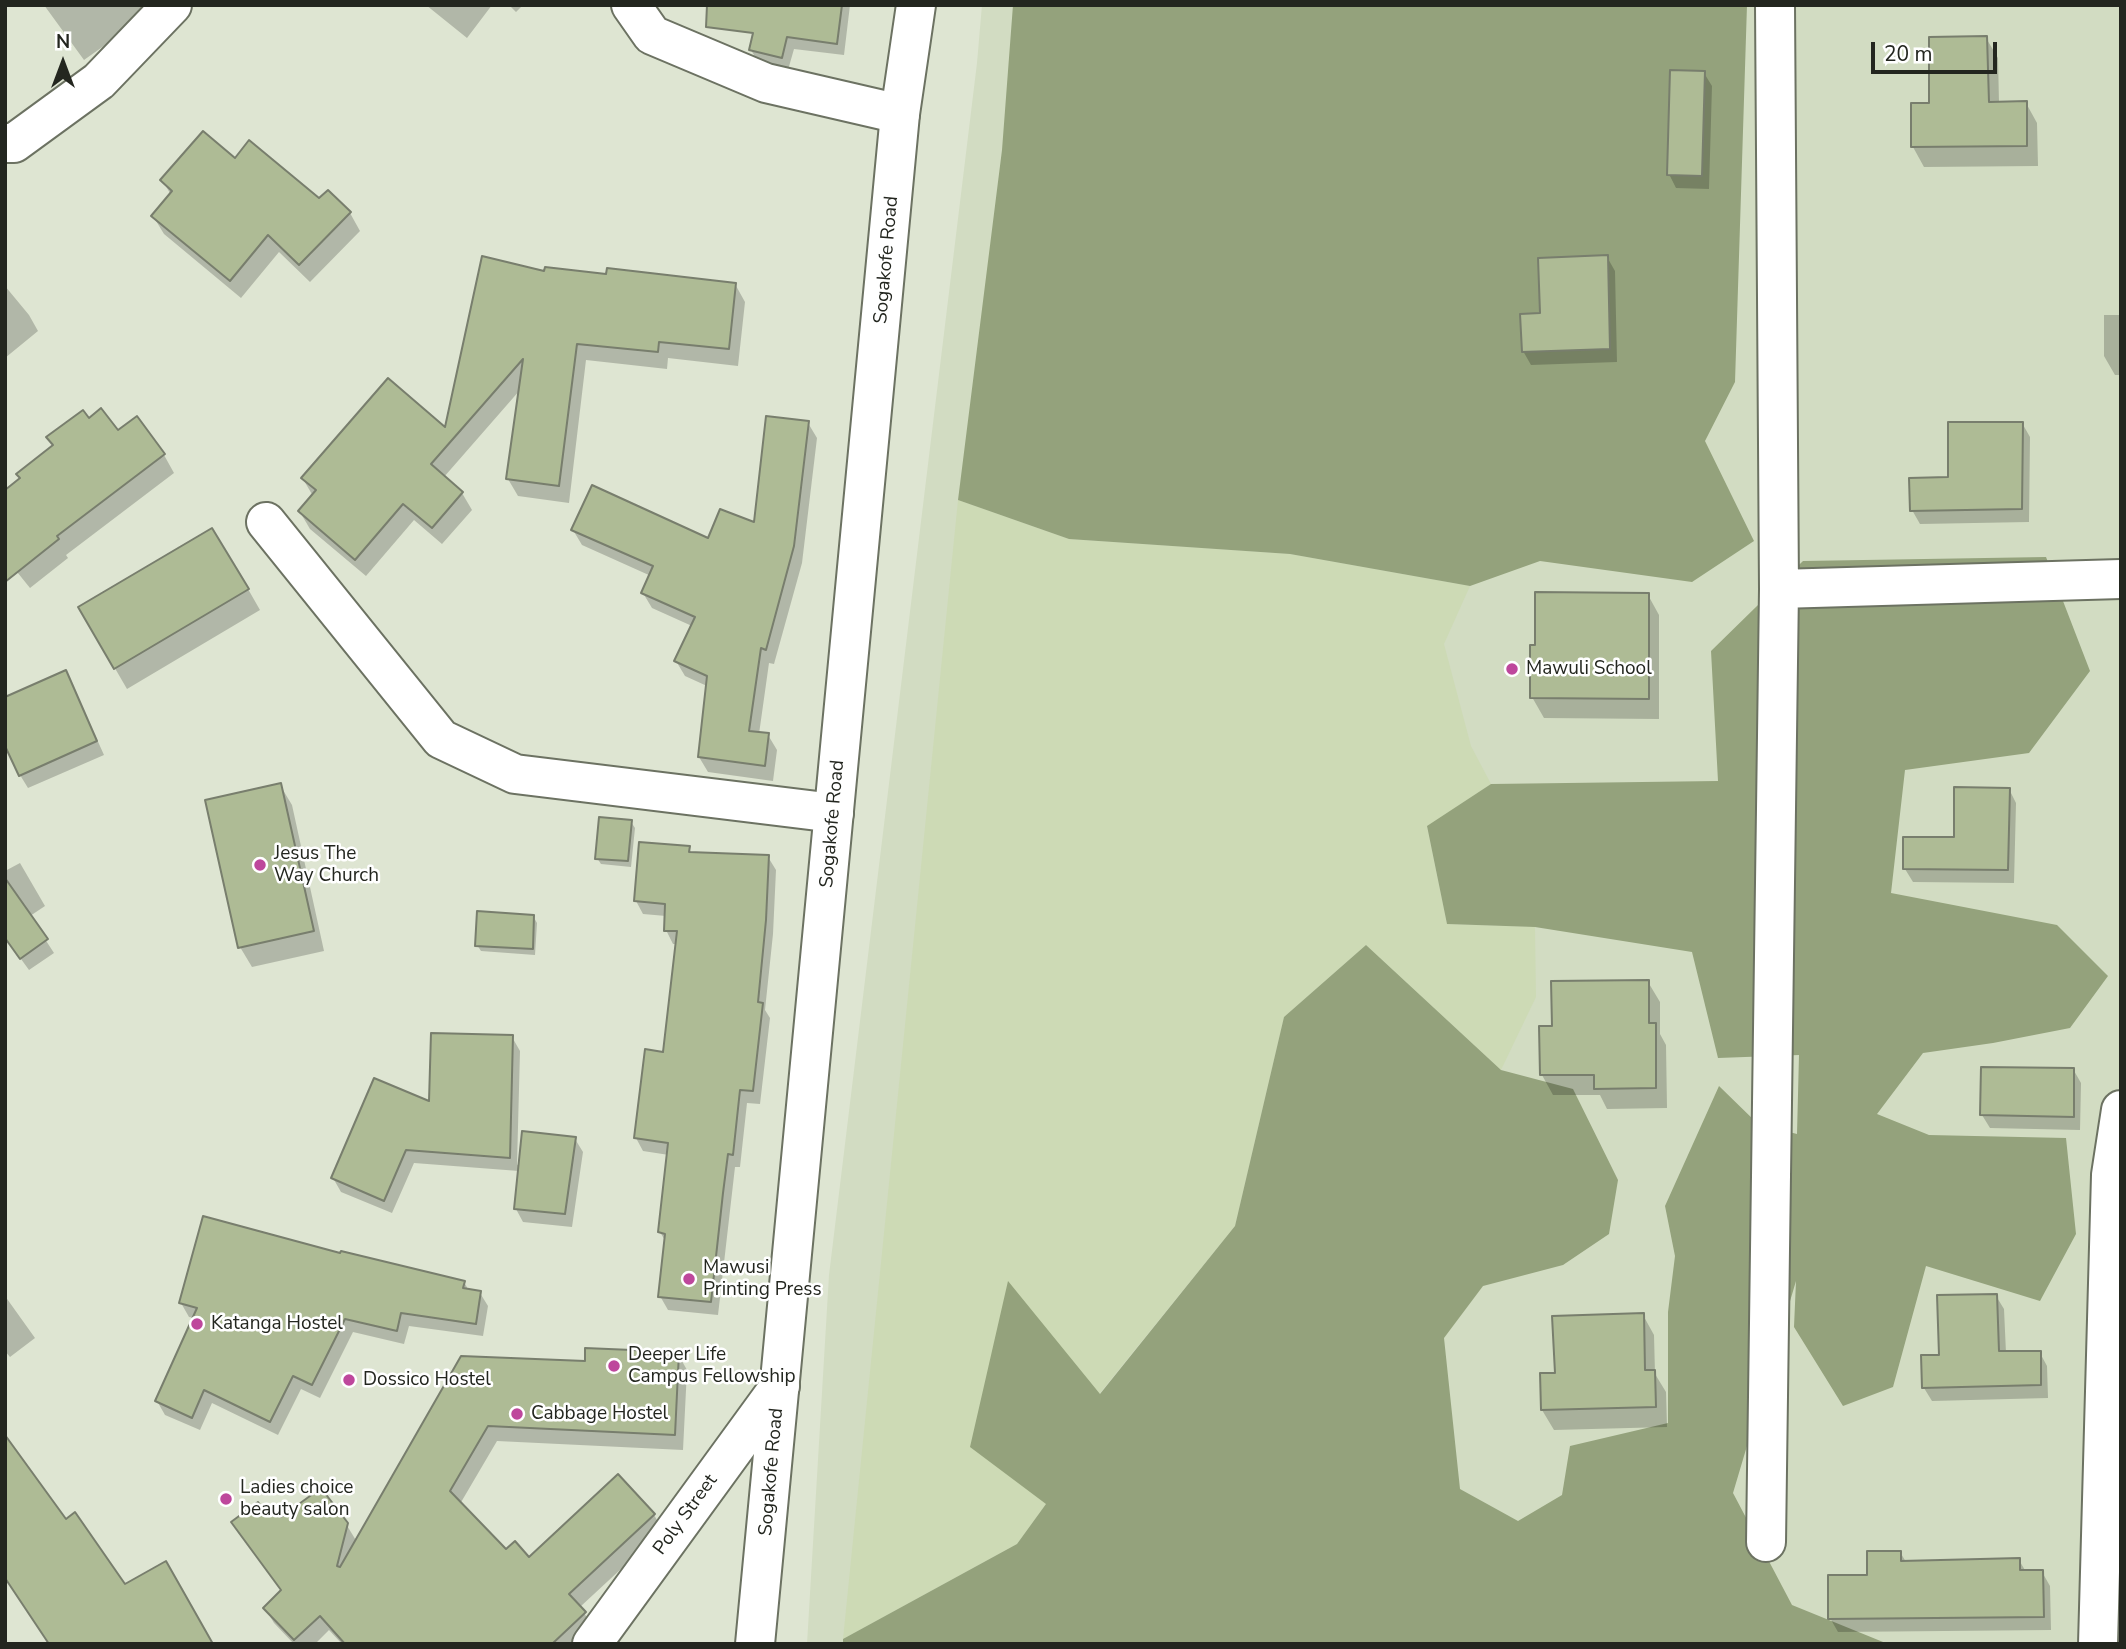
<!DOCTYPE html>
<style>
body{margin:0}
#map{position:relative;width:2126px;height:1649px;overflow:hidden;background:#dee5d2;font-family:"Nunito Sans",sans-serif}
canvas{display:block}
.frame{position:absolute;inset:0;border:7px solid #23261f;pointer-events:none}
.north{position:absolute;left:28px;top:28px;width:70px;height:70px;-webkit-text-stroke:5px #fff;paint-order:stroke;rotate:0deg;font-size:19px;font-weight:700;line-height:28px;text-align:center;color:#23261f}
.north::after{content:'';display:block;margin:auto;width:24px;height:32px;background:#23261f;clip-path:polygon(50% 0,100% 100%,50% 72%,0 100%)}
.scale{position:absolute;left:1871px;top:42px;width:126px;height:32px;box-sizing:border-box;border:4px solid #23261f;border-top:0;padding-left:9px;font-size:21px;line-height:24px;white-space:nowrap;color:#23261f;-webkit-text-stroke:5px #fff;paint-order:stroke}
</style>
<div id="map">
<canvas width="2126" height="1649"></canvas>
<div class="frame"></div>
<div class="north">N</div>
<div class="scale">20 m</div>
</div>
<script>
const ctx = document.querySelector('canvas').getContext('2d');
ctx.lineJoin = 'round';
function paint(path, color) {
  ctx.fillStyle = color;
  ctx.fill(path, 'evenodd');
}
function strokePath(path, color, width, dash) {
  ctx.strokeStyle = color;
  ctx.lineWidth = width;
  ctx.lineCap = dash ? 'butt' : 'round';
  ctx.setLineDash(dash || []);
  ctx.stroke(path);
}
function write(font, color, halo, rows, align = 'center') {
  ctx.font = font + ' "Nunito Sans",sans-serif';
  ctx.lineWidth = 5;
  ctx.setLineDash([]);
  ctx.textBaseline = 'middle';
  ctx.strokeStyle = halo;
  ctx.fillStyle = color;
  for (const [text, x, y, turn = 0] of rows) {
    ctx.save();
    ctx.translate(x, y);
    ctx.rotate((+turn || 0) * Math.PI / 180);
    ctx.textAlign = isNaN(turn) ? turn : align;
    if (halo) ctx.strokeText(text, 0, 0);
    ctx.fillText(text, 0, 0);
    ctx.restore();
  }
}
paint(new Path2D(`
 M982 5H2121V1644H807L829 1275 977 63Z`), '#d2dcc2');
paint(new Path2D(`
 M958 500 1069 539 1290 554 1470 586 1444 644 1471 746 1491 784 1427 827 1447 924 1535 927 1536 997 1501 1070 1366 945 1284 1017 1235 1226 1099 1394 1008 1282 1046 1504 1017 1544 843 1639Z`), '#cddab5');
paint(new Path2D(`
 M1013 5H1747L1735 382 1705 441 1754 541 1692 582 1540 561 1470 586 1290 554 1069 539 958 500 1002 150Z
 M2046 557 2090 671 2029 753 1905 770 1891 893 2057 925 2108 976 2070 1028 1993 1043 1923 1053 1877 1114 1929 1135 2066 1138 2076 1234 2040 1301 1926 1266 1893 1387 1843 1406 1794 1327 1796 1281 1733 1493 1792 1605 1888 1644H843V1639L1017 1544 1046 1504 970 1447 1008 1281 1100 1394 1235 1226 1284 1017 1366 945 1501 1070 1573 1089 1618 1180 1609 1234 1563 1265 1483 1286 1444 1338 1460 1489 1518 1521 1562 1495 1570 1446 1668 1423V1312L1675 1256 1665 1206 1719 1086 1758 1124 1797 1134 1799 1055 1718 1058 1692 952 1535 927 1447 924 1427 826 1491 784 1718 781 1711 651 1803 561Z`), '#94a27c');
paint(new Path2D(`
 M44 5H156L157 8 84 60Z
 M426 5H492L467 38Z
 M509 5H523L516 12Z
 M763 5H850L844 55 794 49 788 70 758 62 751 50Z
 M1986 38 1998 58 1999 103H2026L2037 123 2038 166 1924 167 1913 147 1931 105Z
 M1704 73 1712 86 1709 189 1676 188 1669 174Z
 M235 160 350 213 360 231 310 282 279 252 241 298 164 234 153 216 171 195 163 181Z
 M1607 257 1615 271 1617 362 1531 365 1523 351Z
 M546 273 735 284 745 302 738 366 668 358 667 369 586 360 569 503 518 496 508 479 520 390 444 477 462 493 472 510 442 544 414 520 366 576 310 529 300 512 313 496 303 479 446 430Z
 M5 286 29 315 38 331 5 358Z
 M2104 315H2121V375H2115L2104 356Z
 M136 418 164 455 174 473 66 555 68 558 30 588 5 557 21 479 54 447 48 438 89 421 117 433Z
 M808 423 817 438 802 563 774 664 769 663 759 734 768 735 777 750 773 781 708 772 699 757 707 686 685 676 676 661 692 626 652 608 643 593 651 576 582 545 573 530 709 541 756 525Z
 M2022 423 2030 437 2029 522 1920 524 1912 510Z
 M248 589 260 610 127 689 80 608Z
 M1648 595 1659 615V719L1544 718 1532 697Z
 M73 686 104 755 28 788 20 775Z
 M280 785 292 805 324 951 252 967 240 947Z
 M2009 789 2016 803 2014 883 1913 882 1905 869 1956 839Z
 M631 822 635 828 631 867 601 864 597 858Z
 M689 848 692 854 768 857 776 870 773 934 765 1010 770 1018 760 1104 747 1103 740 1167H735L718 1315 668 1310 660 1296 666 1242 660 1232 669 1155 643 1151 636 1138 665 1054 678 944H673L666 930V916L643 914 636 901Z
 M20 863 45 906 30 916 54 953 29 970 5 937V871Z
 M533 916 537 923 535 955 481 951 477 945Z
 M1648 982 1660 1002V1034L1666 1045 1667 1108 1607 1109 1600 1095H1553L1542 1075Z
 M512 1037 520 1051 517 1165 575 1139 583 1152 572 1227 523 1222 516 1209 519 1171 414 1163 392 1213 341 1192 333 1178Z
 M2073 1069 2081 1083 2080 1130 1990 1128 1982 1115Z
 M341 1255 464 1282 469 1291 480 1293 488 1306 483 1336 409 1326 404 1344 353 1332 320 1398 301 1389 278 1435 212 1403 200 1430 165 1415 157 1401 195 1318 189 1317 181 1303Z
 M5 1296 35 1338 10 1357 5 1351Z
 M1996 1296 2004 1309 2006 1353H2040L2047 1366 2048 1398 1932 1401 1924 1388 1941 1356Z
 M1643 1315 1654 1335 1655 1374 1666 1392 1667 1427 1554 1430 1542 1410V1375H1557Z
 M678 1354 687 1370 683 1450 497 1441 460 1504 506 1551 529 1559 654 1515 663 1530 580 1607 594 1628 577 1644H342L329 1630 315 1644H294L274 1623 265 1608 282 1591 234 1522 266 1515 281 1520 346 1524 357 1542 462 1357 586 1363Z
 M1900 1552 1906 1562 2019 1560 2026 1572H2042L2050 1586 2051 1630 1838 1632 1830 1618 1868 1576Z`), '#0003');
const building = new Path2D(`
 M707 5H842L837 44 787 37 782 58 749 50 753 33 706 27Z
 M1987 36 1989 102 2027 101V146L1911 147V103H1929V37Z
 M1670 70 1705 71 1702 176 1667 175Z
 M203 131 235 158 249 140 319 198 328 190 351 212 299 265 268 235 230 281 151 216 172 191 160 180Z
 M1608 255 1610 349 1522 352 1520 314 1540 313 1538 258Z
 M482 256 544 271 545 267 606 274 607 268 736 283 729 349 659 342 658 352 577 344 559 486 506 479 523 359 431 464 463 492 432 528 403 504 355 560 298 511 316 490 301 478 388 378 445 427Z
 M101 408 118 430 137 416 165 454 57 536 59 539 5 582V490L20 478 16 474 53 445 46 437 83 410 89 418Z
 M766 416 809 421 794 546 766 650 761 648 749 731 769 733 765 766 698 757 707 676 674 661 695 617 641 593 653 566 571 530 592 485 708 538 720 509 754 522Z
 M1948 422H2023L2022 509 1910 511 1909 478 1948 477Z
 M212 528 249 589 114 669 78 607Z
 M1535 592 1649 593V699L1530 698V645H1535Z
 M66 670 97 741 19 776 5 746V697Z
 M281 783 314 931 238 948 205 800Z
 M1954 787 2010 788 2008 870 1903 869V837H1954Z
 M599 817 632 820 628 861 595 859Z
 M639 842 690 846 689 852 769 855 766 920 758 1002 763 1003 753 1091 740 1090 733 1155 728 1154 723 1193 711 1302 658 1297 665 1234 658 1232 668 1143 634 1138 645 1049 663 1052 677 931H664L665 904 634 901Z
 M5 878 48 939 20 959 5 938Z
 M477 911 534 915 533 949 475 946Z
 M1649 980V1023H1656V1088L1594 1089V1075H1540L1539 1026H1552L1551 981Z
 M431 1033 513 1035 510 1158 406 1150 384 1201 331 1178 374 1078 429 1101Z
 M1981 1067 2074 1068V1117L1980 1115Z
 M522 1131 576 1137 565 1214 514 1209Z
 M203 1216 340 1253 341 1251 465 1281 463 1288 481 1291 476 1324 401 1313 397 1331 345 1319 312 1385 293 1376 270 1422 204 1390 192 1418 155 1401 197 1308 179 1303Z
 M1997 1294 1999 1351H2041V1385L1922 1388 1921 1355H1939L1937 1295Z
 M1644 1313 1645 1370H1655L1656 1407 1541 1410 1540 1373H1555L1552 1316Z
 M585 1348 679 1352 675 1435 488 1426 450 1491 506 1549 515 1541 529 1557 618 1474 655 1514 569 1594 586 1612 552 1644H345L320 1616 294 1640 263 1608 281 1590 231 1522 258 1502 266 1513 273 1507 281 1517 321 1488 348 1523 337 1566 340 1567 461 1356 585 1361Z
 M5 1435 66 1519 75 1512 125 1584 166 1561 213 1644H49L5 1578Z
 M1867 1551H1901V1561L2020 1558V1570H2043L2044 1617 1828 1619V1575H1867Z`);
paint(building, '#aebb95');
strokePath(building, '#787e6d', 2);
const minor = new Path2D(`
 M631 5 652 35 766 83 900 114
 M1775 5 1779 589 2121 579
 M5 143H14L99 81 172 5
 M266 522 441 739 515 774 834 813
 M1766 1542 1779 589
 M592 1644 780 1386
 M2098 1644 2111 1175 2121 1110`);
const major = new Path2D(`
 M755 1644 900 114 916 5`);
strokePath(minor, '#6c7262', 42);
strokePath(major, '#6c7262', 42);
strokePath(minor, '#fff', 38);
strokePath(major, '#fff', 38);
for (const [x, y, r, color] of [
 [1512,669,7,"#be479c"],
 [260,865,7,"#be479c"],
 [689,1279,7,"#be479c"],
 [197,1324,7,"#be479c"],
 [614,1366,7,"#be479c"],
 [349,1380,7,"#be479c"],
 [517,1414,7,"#be479c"],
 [226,1499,7,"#be479c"]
]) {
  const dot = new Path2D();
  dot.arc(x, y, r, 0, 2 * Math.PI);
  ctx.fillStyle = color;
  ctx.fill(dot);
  strokePath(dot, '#fff', 2.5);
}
write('19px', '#23261f', '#fff', [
 ["Sogakofe Road",887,260,-85],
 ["Sogakofe Road",833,824,-85],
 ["Sogakofe Road",772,1472,-85],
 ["Poly Street",686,1515,-54]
]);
write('19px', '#23261f', '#fff', [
 ["Mawuli School",1526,669],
 ["Jesus The",274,854],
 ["Way Church",274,876],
 ["Mawusi",703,1268],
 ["Printing Press",703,1290],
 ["Katanga Hostel",211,1324],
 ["Deeper Life",628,1355],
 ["Campus Fellowship",628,1377],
 ["Dossico Hostel",363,1380],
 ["Cabbage Hostel",531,1414],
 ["Ladies choice",240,1488],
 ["beauty salon",240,1510]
], 'left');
</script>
